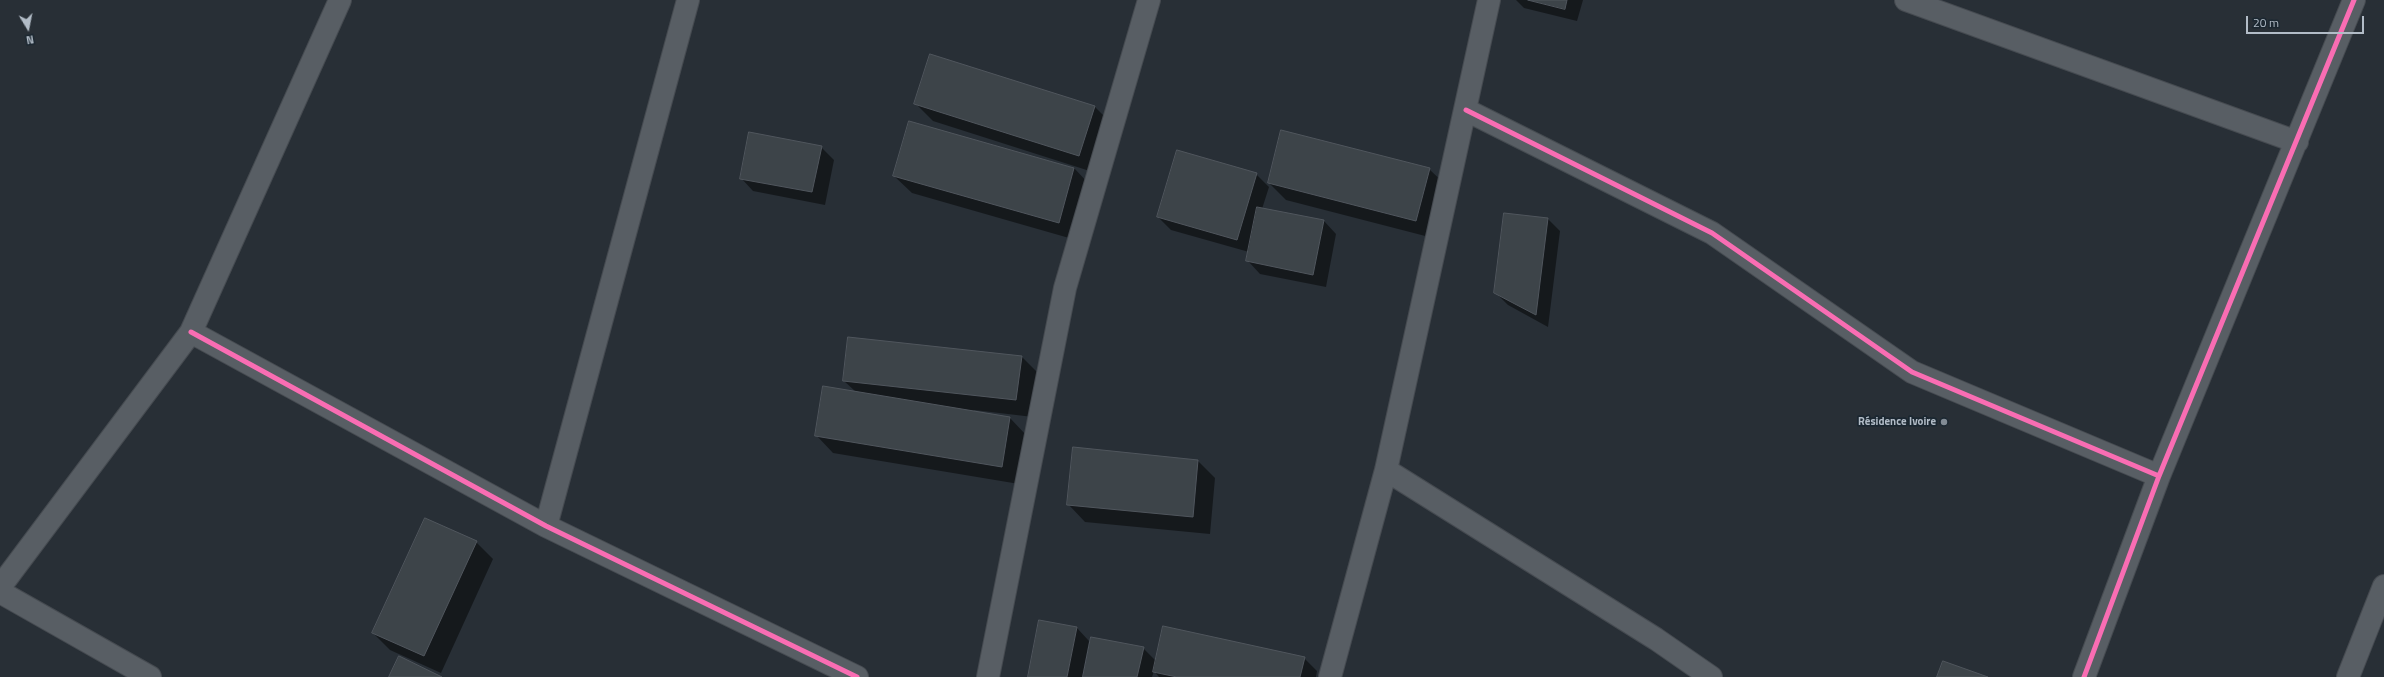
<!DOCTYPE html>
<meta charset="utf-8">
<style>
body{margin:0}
#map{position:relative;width:2384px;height:677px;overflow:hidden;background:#282f36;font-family:"Titillium Web",sans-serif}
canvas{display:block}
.north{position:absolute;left:8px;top:8px;width:40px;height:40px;-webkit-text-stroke:3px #1b2731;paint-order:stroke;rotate:170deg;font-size:11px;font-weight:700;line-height:16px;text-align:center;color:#b2bcc7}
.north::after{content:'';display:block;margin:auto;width:14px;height:18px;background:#b2bcc7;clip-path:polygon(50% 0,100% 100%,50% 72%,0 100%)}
.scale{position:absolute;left:2246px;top:16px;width:118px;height:18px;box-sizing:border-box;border:2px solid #b2bcc7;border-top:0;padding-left:5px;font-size:12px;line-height:14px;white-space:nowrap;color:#b2bcc7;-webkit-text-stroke:3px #1b2731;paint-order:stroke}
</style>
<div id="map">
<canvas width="2384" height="677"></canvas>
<div class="north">N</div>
<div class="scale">20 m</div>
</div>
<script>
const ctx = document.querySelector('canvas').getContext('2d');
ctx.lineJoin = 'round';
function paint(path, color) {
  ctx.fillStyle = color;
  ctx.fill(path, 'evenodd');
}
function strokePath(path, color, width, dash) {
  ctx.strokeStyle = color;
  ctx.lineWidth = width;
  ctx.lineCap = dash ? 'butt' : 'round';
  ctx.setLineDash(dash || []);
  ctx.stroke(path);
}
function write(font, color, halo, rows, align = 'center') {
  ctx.font = font + ' "Titillium Web",sans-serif';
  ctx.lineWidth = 3.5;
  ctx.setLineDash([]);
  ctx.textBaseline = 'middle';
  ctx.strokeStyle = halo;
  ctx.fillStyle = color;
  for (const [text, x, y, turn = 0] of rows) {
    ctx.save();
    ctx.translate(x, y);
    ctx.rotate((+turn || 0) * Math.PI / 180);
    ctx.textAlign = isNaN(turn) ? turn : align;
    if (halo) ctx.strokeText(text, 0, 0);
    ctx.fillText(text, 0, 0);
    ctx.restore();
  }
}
paint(new Path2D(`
 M1516 0H1583L1577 21 1524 8Z
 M931 55 1095 107 1112 124 1096 173 933 121 916 104Z
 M909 122 1074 168 1091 186 1076 240 912 193 894 176Z
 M821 147 834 160 825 205 753 191 741 178Z
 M1429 169 1447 186 1433 238 1286 200 1269 183Z
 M1256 174 1269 187 1262 209 1324 221 1336 234 1326 287 1260 274 1248 261 1249 252 1171 230 1158 217Z
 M1547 218 1560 231 1548 327 1508 305 1495 292Z
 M1022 357 1039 374 1033 417 974 410 973 412 1010 418 1027 436 1019 484 833 453 816 435 856 392 844 381Z
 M1198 461 1215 478 1210 534 1085 522 1068 504Z
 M476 542 493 559 441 673 390 650 373 633Z
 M1077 628 1089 641 1082 677H1029Z
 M1143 648 1156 661 1304 658 1317 671 1316 677H1159L1154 671 1152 677H1084Z`), '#0007');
const building = new Path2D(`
 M1528 0H1567L1565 9Z
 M930 54 1095 106 1079 156 914 104Z
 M909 121 1074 168 1059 223 893 176Z
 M1281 130 1430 168 1416 221 1268 183Z
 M749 132 822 146 812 192 740 179Z
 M1177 150 1257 173 1237 240 1157 217Z
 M1257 207 1324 220 1313 275 1246 261Z
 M1504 213 1548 218 1536 315 1494 293Z
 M848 337 1022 356 1016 400 843 381Z
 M823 386 1010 417 1002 467 815 436Z
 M1073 447 1198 460 1193 517 1067 505Z
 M425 518 477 541 424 656 372 633Z
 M1039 620 1077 627 1067 677H1028Z
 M1163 626 1305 657 1300 677H1177L1153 672Z
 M1091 637 1144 647 1137 677H1083Z
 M399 656 442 677H389Z
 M1943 661 1988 677H1937Z`);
paint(building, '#3d4449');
strokePath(building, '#50565d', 1);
const minor = new Path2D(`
 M1906 0 2297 142
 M1466 110 1712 233 1912 372 2159 476
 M191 332 546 526 857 677
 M1386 470 1656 639 1711 677
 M546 526 688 0
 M0 587 191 332 340 0
 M0 592 150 677
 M988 677 1065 288 1149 0
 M1330 677 1386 470 1489 0
 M2084 677 2159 476 2354 0
 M2348 677 2384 586`);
strokePath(minor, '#464b51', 24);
strokePath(minor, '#585e64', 22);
strokePath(new Path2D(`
 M1466 110 1712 233 1912 372 2159 476
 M191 332 546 526 857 677
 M2084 677 2159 476 2354 0`), '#f96db3', 5);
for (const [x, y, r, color] of [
 [1944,422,4,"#828b94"]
]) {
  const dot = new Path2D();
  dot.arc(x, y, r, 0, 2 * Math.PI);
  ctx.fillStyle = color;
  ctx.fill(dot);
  strokePath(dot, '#1b2731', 1.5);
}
write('bold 11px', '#b2bcc7', '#1b2731', [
 ["Résidence Ivoire",1936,422]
], 'right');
</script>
